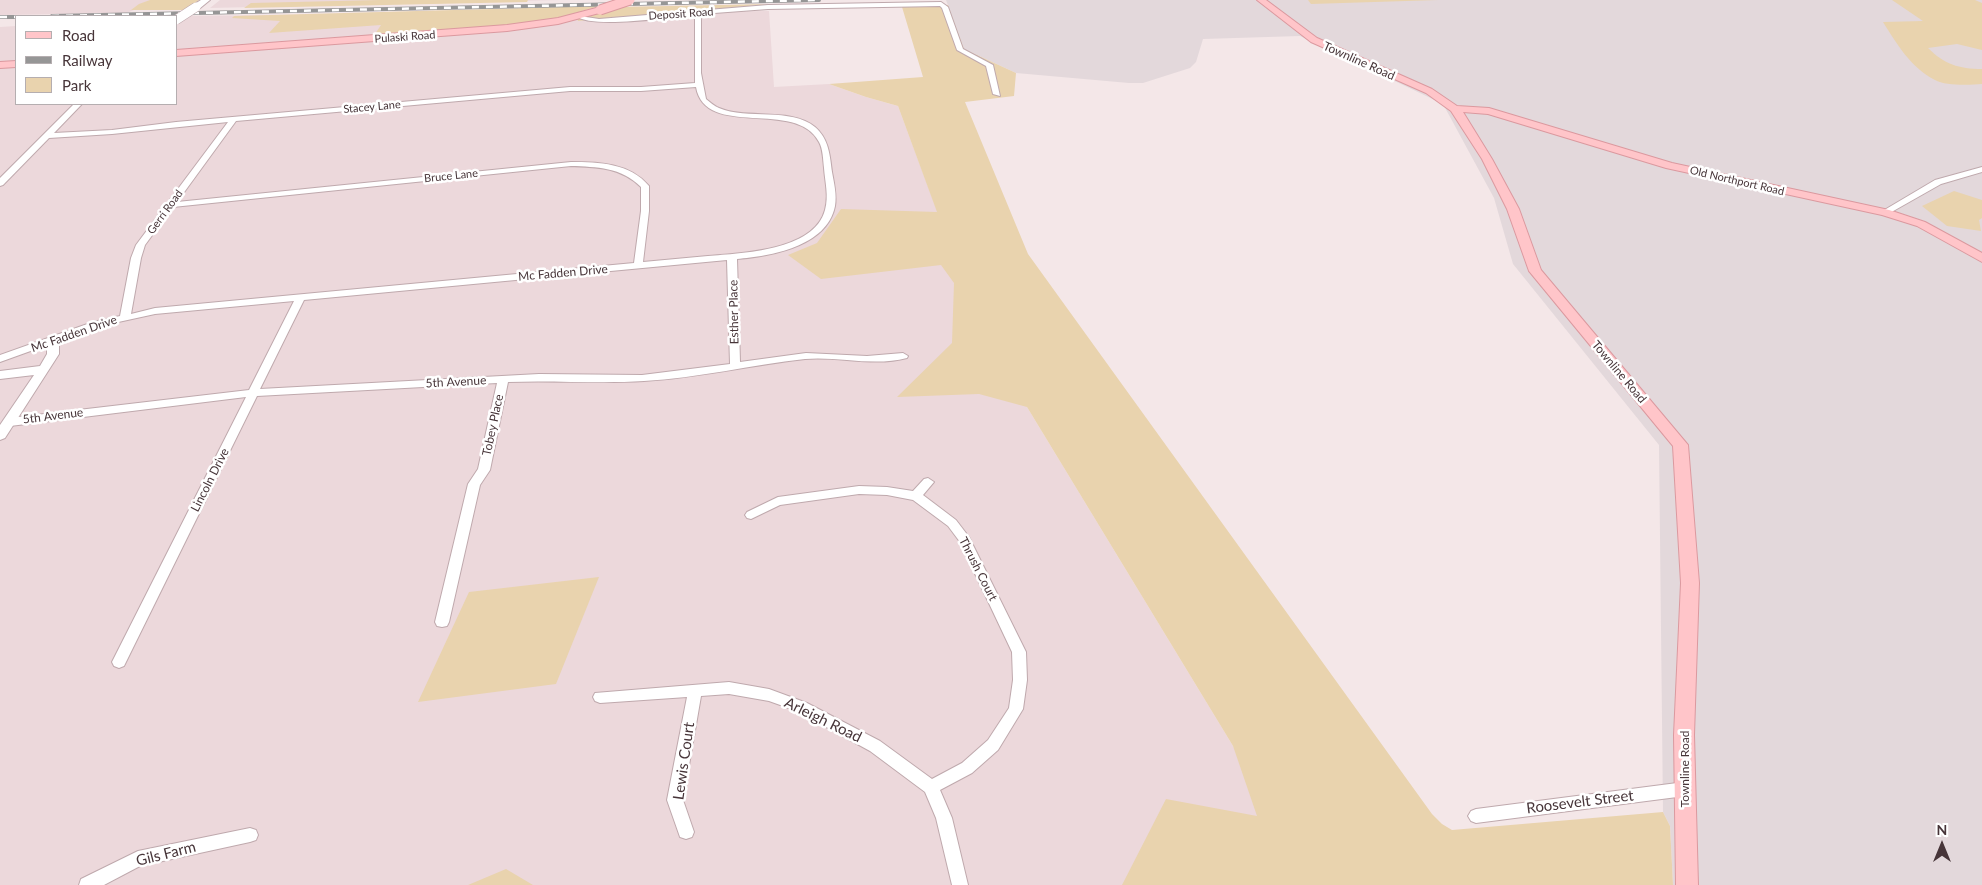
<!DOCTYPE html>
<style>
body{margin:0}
#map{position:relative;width:1982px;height:885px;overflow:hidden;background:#f4e7e8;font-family:Lato,sans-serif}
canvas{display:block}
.legend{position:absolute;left:15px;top:15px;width:162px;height:90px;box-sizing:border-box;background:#fff;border:1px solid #b5aeb0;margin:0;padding:6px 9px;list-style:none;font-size:15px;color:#473539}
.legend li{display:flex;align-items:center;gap:10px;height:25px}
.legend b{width:25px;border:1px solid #b5aeb0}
.north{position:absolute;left:1917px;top:820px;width:50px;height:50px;-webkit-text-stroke:4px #fff;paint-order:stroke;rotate:0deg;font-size:14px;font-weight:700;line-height:20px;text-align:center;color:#473539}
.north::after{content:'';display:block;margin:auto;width:18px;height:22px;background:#473539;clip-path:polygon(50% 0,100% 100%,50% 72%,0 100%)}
</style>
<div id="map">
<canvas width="1982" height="885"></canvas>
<ul class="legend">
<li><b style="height:6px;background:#ffc5c9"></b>Road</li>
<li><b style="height:6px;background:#969696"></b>Railway</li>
<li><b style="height:14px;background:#e9d3ae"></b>Park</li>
</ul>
<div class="north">N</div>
</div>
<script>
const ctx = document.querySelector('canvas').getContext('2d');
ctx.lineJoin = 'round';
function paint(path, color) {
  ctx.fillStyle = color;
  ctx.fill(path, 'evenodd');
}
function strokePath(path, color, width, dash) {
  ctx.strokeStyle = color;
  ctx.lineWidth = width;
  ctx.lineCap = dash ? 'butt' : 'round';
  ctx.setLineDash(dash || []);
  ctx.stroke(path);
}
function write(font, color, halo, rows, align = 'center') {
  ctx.font = font + ' Lato,sans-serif';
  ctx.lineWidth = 5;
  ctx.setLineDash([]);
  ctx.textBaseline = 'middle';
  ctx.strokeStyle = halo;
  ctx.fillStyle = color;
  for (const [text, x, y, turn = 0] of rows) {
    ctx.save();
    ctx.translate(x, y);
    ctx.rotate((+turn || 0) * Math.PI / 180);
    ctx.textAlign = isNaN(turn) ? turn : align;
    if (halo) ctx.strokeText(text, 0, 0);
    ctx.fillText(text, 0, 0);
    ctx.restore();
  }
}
paint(new Path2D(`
 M0 0H161L126 13 0 15Z
 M220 0H560L210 8Z
 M769 11 774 87 829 84 866 97 898 106 1000 379 1027 407 1233 746 1332 885H0V27L16 26V104H176V16Z`), '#ecd8db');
paint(new Path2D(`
 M946 0H1982V885H1673L1670 826 1663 812 1659 445 1513 264 1494 198 1443 104 1300 36 1203 39 1196 62 1190 68 1143 83H1129L1016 73 964 49Z`), '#e3d8db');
paint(new Path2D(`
 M150 0H199L186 10H131L139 4Z
 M380 0H528L527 2 244 8 251 3Z
 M1308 0H1438L1311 4Z
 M1892 0H1975L1982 3V50L1957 44 1928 48C1944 64 1959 69 1982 69V84C1970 85 1945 86 1935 80 1910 67 1897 44 1883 22L1923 21Z
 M770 4 578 21 577 18 616 7Z
 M948 5 964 49 1016 73 1014 96 965 102 1028 254 1432 814 1442 824 1452 830 1663 812 1670 826 1673 885H1122L1166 799 1257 816 1233 746 1027 407 979 394 897 397 952 343 954 283 941 265 821 279 788 255 817 243 841 209 937 212 898 106 866 97 829 84 923 77 902 7Z
 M600 6 550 20 513 25 375 34 381 25 269 33 280 21 232 18 234 16Z
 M1954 191 1982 200V218L1979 220 1981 231 1947 226 1922 206Z
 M599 577 556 684 418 702 469 592Z
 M506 869 533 885H468Z`), '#e9d3ae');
const minor = new Path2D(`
 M941 2 948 7 963 49 993 65 1000 96 993 94 986 66 957 50 942 8 940 6 768 9 701 14V73L706 99C710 102 714 106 719 108 747 120 791 107 815 127 829 139 830 156 832 172 834 183 837 195 835 206 827 247 770 256 737 259L740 362 806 353 867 356 903 353 908 356 907 358C873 367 839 356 805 359 751 365 698 378 644 381 599 384 553 380 508 382L490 470 480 485 449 622 447 626 442 627 437 626 435 622 468 484 478 469 497 383 257 396 124 666 119 668 114 666 112 662 246 397 10 426 4 422 10 418 249 390 294 301 155 314 100 326 0 362V355L93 322 120 316 131 258 136 245 228 122 112 134 49 138 3 185 0 186V178L74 104H82L54 133 112 130 176 122 570 87H641L695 83V15C672 17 591 29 576 16L579 14 586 17 599 19 768 5ZM696 87C705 140 797 98 819 142 823 149 823 159 824 168 825 182 829 196 825 210 814 251 742 253 708 256 686 258 665 260 643 262L649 211V186C630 163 599 162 571 162L177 202 236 121 570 91H641ZM571 166C597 167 621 167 641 187V211L634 263 155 308 131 314 141 258 145 245 173 207ZM727 260 730 364 642 375 539 374 260 389 304 300Z
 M1982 167V172L1941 184 1888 214H1882L1881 212 1935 180Z
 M928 478 934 482 923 495 956 520 969 537 1026 652 1027 680 1023 709 998 750 972 773 940 790 952 818 968 885H952L936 818 925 792 870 751 797 711 769 701 729 694 701 696 683 800 694 832 692 837 686 839 680 837 667 800 687 697 600 703 595 701 593 697 595 693 729 682 769 689 807 703 880 741 932 779 962 763 988 740 1009 708 1013 680 1012 652 960 542 948 526 913 500 887 495 859 494 780 505 751 519 747 518 745 515 747 512 778 497 859 486 887 487 913 491 924 479Z
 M1685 782 1690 784 1693 789 1690 794 1685 796 1476 823 1471 821 1468 816 1471 811 1476 809Z
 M250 828 256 830 258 835 256 840 250 842 140 866 104 885H79L81 879 138 851Z`);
const tertiary = new Path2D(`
 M201 0H210L199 9H193V5Z
 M53 337 59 341V354L5 438 0 440V425L34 375 0 379V371L40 366 47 354V341Z`);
const secondary = new Path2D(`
 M1257 0H1266L1317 38 1432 89 1457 106 1489 108 1672 163 1889 210 1925 222 1982 253V262L1917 226 1882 215 1666 168 1488 114 1463 112 1492 159 1519 209 1541 270 1688 445 1699 583 1694 735 1698 885H1676L1674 735 1681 583 1673 446 1529 271 1507 209 1482 159 1451 111 1426 93 1311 42Z
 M600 7 604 10 603 12 558 24 507 31 176 56V50L507 25 558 18Z
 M16 61V67L0 68V62Z`);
strokePath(minor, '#bfa9ad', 2);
strokePath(tertiary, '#bfa9ad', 2);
strokePath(secondary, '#db999f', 2);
paint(minor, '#fff');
paint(tertiary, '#fff');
paint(secondary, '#ffc5c9');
const rail = new Path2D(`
 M52 16 819 0
 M0 17H16`);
strokePath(rail, '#969696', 4);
strokePath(rail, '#fff', 2.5, [7]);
const tertiaryBridge = new Path2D(`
 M176 20 196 7`);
const secondaryBridge = new Path2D(`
 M600 10 630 0`);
strokePath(tertiaryBridge, '#bfa9ad', 10, []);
strokePath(secondaryBridge, '#db999f', 11, []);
strokePath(tertiaryBridge, '#fff', 9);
strokePath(secondaryBridge, '#ffc5c9', 9);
write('11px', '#473539', '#fff', [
 ["Deposit Road",681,14,-4],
 ["Pulaski Road",405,37,-4],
 ["Stacey Lane",372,107,-5],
 ["Bruce Lane",451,176,-6],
 ["Old Northport Road",1737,181,13],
 ["Gerri Road",165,212,-54]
]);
write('12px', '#473539', '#fff', [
 ["Townline Road",1359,61,24],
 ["Mc Fadden Drive",563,273,-5],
 ["Esther Place",734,312,-91],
 ["Mc Fadden Drive",74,334,-19],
 ["Townline Road",1619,372,50],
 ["5th Avenue",456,382,-3],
 ["5th Avenue",53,416,-7],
 ["Tobey Place",493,425,-78],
 ["Lincoln Drive",210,480,-63],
 ["Thrush Court",978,569,63],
 ["Townline Road",1685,769,-90]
]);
write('15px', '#473539', '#fff', [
 ["Arleigh Road",823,720,26],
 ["Lewis Court",684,761,-82],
 ["Roosevelt Street",1580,802,-7],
 ["Gils Farm",166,854,-14]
]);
</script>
